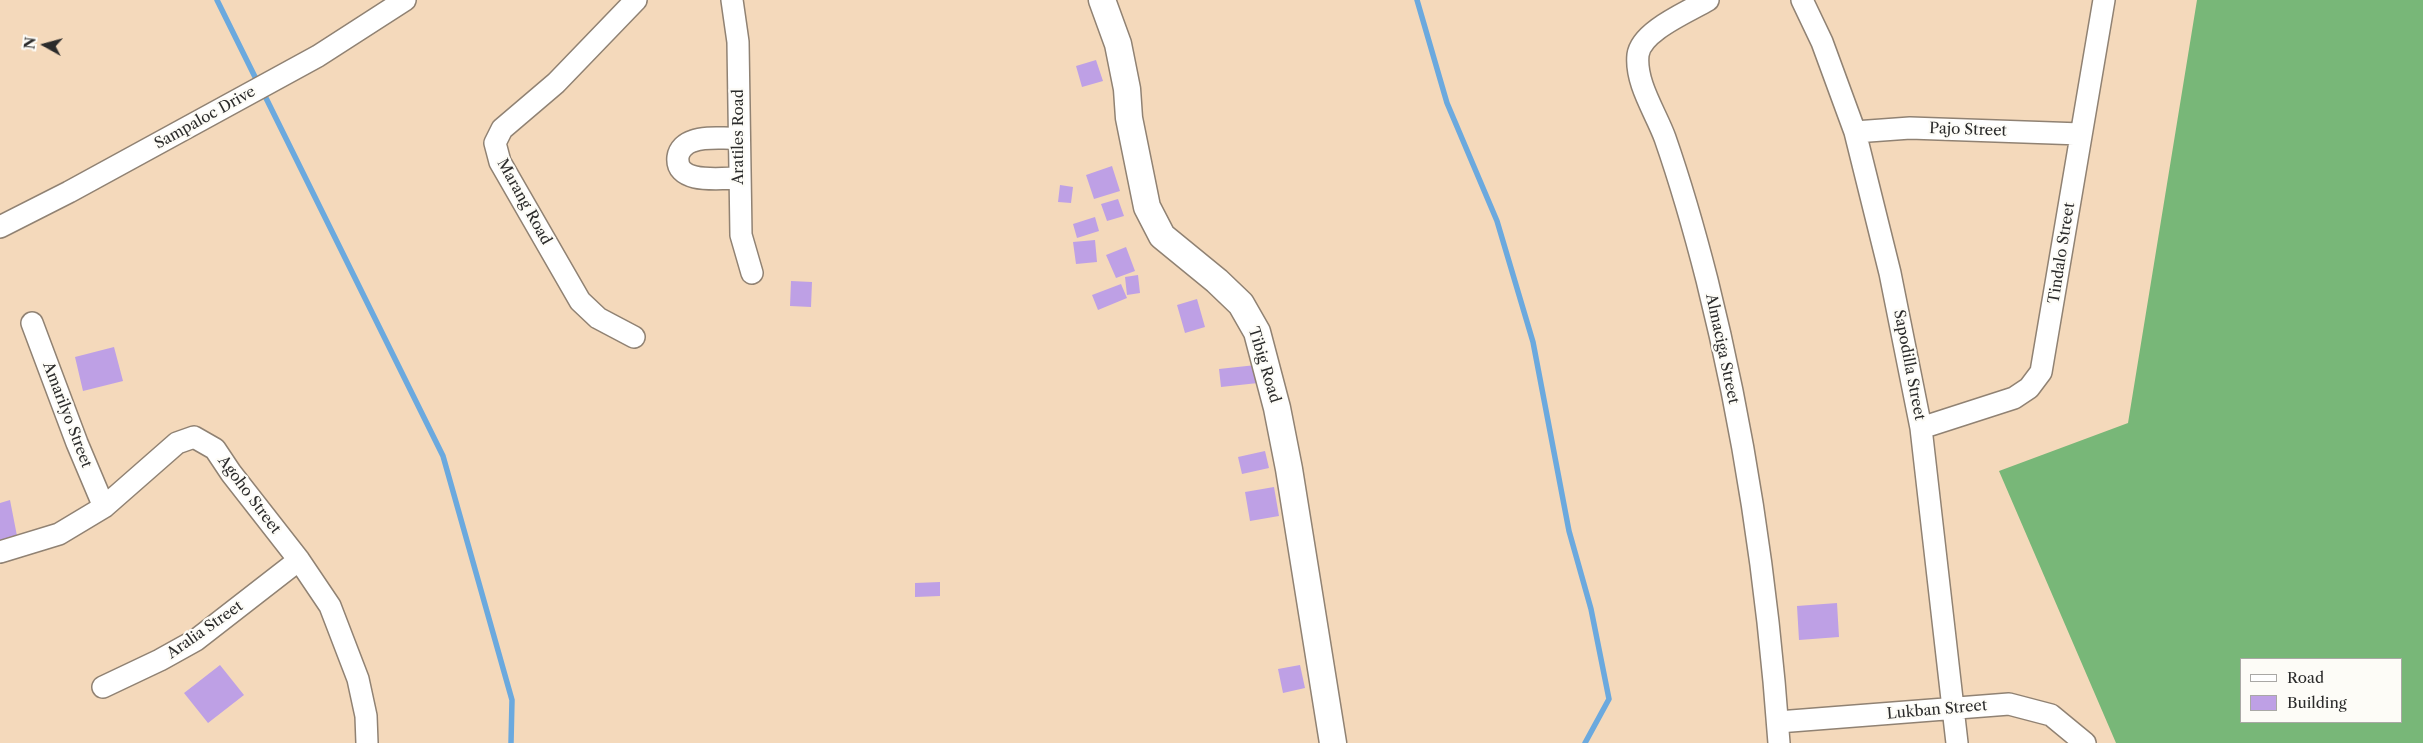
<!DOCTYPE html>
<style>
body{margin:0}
#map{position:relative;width:2423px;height:743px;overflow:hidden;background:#f4d9bb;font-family:"Libre Caslon Text",serif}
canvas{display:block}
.legend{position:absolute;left:2240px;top:658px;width:162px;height:65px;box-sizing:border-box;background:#fdfcf7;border:1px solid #a9a8a5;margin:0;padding:6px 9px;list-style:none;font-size:15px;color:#2b2b2b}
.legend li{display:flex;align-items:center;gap:10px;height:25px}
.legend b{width:25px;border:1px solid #a9a8a5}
.north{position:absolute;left:20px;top:20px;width:50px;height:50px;-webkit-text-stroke:4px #fdfcf7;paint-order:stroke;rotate:277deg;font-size:14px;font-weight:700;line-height:20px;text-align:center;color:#2b2b2b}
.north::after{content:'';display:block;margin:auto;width:18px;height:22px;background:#2b2b2b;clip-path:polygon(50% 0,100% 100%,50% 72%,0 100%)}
</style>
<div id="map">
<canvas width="2423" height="743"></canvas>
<ul class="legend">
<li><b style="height:6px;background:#fff"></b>Road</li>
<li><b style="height:14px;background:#bea0e5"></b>Building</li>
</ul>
<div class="north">N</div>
</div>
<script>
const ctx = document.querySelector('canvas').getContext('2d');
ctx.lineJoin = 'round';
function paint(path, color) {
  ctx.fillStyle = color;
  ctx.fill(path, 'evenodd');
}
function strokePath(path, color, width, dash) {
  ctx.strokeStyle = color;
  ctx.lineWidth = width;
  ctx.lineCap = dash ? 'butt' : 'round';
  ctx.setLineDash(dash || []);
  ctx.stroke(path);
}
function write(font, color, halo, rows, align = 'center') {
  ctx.font = font + ' "Libre Caslon Text",serif';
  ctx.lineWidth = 4.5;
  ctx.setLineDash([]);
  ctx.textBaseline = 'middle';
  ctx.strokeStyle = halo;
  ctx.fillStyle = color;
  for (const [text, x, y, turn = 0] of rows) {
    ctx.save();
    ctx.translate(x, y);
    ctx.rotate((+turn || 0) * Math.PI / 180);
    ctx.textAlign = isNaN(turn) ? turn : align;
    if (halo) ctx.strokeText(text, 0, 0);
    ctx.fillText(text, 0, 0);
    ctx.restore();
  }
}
paint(new Path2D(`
 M2197 0H2423V743H2116L1999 471 2128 423ZM2242 659H2402V722H2242Z`), '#78b778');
strokePath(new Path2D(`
 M217 0 258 83
 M1417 0 1447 103 1497 221 1533 342 1569 531 1591 609 1609 699 1585 743
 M263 92 443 456 512 700 511 743`), '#6ba9de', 5.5);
paint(new Path2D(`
 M1096 60 1103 81 1082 87 1076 66Z
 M1112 166 1120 191 1094 199 1086 175Z
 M1060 185 1073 187 1071 203 1058 202Z
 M1118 199 1124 216 1107 221 1101 204Z
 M1095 217 1099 231 1077 238 1073 224Z
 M1095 240 1097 262 1076 264 1073 242Z
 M1126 247 1135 271 1116 278 1106 255Z
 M1138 275 1140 293 1127 295 1125 277Z
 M791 281 812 282 811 307 790 306Z
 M1121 284 1127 298 1098 310 1092 295Z
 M1197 299 1205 327 1185 333 1177 305Z
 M114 347 123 381 83 391 75 357Z
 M1256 365 1258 383 1221 387 1219 369Z
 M1265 451 1269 468 1242 474 1238 457Z
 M1274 487 1279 516 1250 521 1245 492Z
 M10 500 18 541 0 544V503Z
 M940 582V596L915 597V583Z
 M1837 603 1839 637 1799 640 1797 606Z
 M220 665 244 695 208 723 184 693Z
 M1300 665 1305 688 1283 693 1278 669Z`), '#bea0e5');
const minor = new Path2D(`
 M732 0 738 42 741 235 752 273
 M1708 0C1688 12 1641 31 1638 55 1635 83 1656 113 1665 138 1681 184 1695 233 1707 280 1745 432 1768 587 1779 743
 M1802 0 1822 42 1855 132 1890 273 1921 428 1957 743
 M1855 132 1910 128 2081 134
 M739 178C721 178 675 185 678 157 679 149 686 143 693 141 706 136 725 139 739 138
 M0 227 69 192 318 56 405 0
 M32 323 77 443 104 507
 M634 337 598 318 580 301 500 162 495 143 502 129 556 83 636 0
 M1921 428 2014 398 2029 388 2041 372 2104 0
 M0 552 59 534 104 507 177 443 194 437 215 449 231 473 299 560 330 606 358 679 366 716 367 743
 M103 687 160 660 196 640 299 560
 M1778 722 2009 704 2051 715 2085 743`);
const major = new Path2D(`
 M1102 0 1118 44 1127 89 1129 118 1147 207 1162 236 1217 281 1241 304 1257 332 1277 408 1289 469 1333 743`);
strokePath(minor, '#908273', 24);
strokePath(major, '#908273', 29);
strokePath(minor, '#fff', 21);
strokePath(major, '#fff', 26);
write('15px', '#2b2b2b', '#fdfcf7', [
 ["Sampaloc Drive",205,118,-29],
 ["Pajo Street",1968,130,2],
 ["Aratiles Road",739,137,-90],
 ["Marang Road",524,202,61],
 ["Tindalo Street",2062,253,-81],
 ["Almaciga Street",1722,349,78],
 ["Tibig Road",1264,365,73],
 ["Sapodilla Street",1909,365,79],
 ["Amarilyo Street",67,415,69],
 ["Agoho Street",249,495,53],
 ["Aralia Street",205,630,-35],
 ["Lukban Street",1937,710,-5]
]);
</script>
